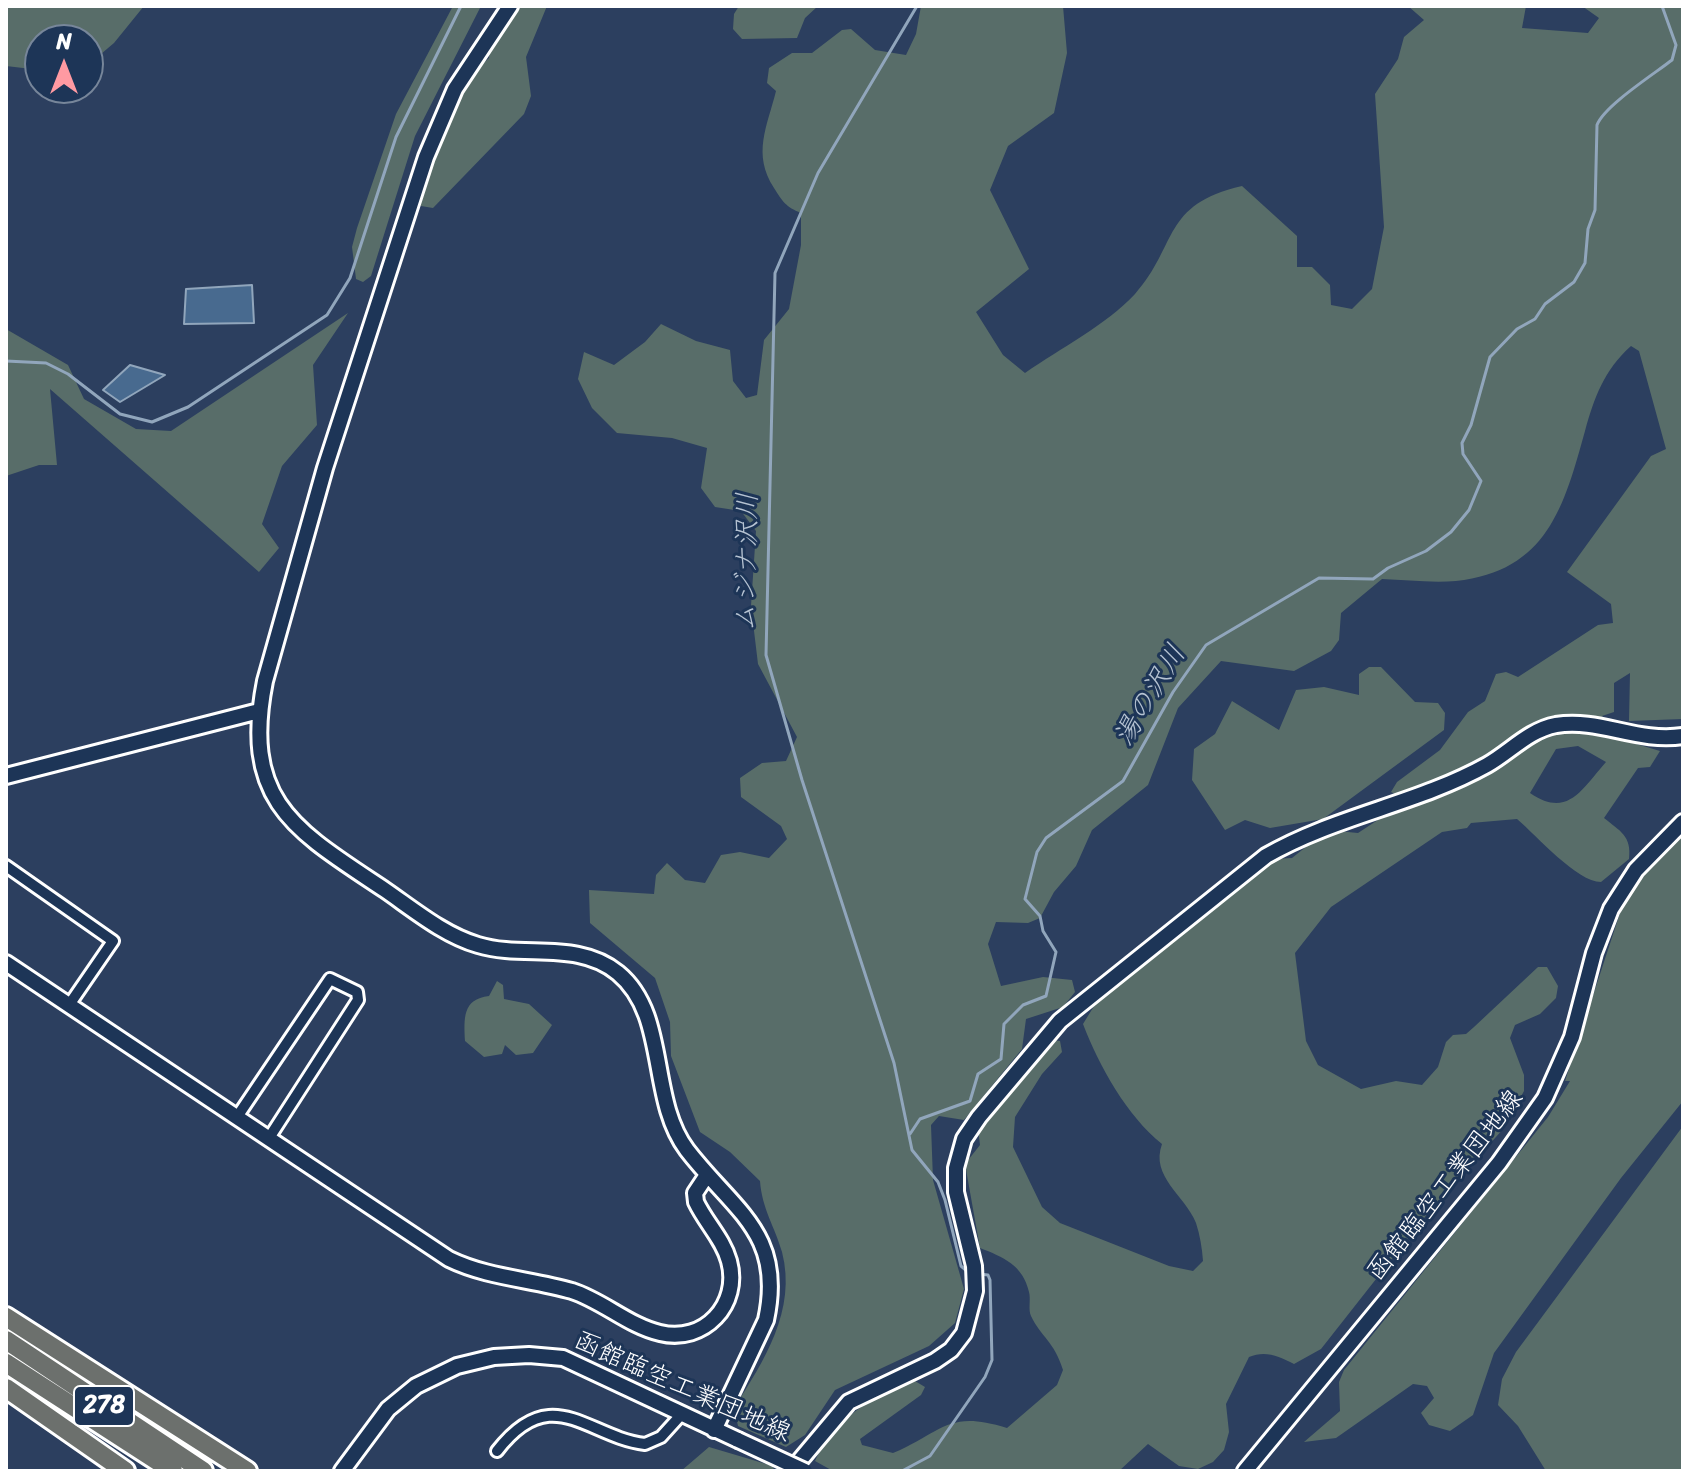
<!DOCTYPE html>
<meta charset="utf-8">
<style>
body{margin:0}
#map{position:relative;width:1689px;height:1477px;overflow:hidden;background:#2c3f5f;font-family:Sriracha,sans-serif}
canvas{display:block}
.frame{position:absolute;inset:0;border:8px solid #fff;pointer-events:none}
.north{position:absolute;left:24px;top:24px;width:80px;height:80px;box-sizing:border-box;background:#1d3557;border:2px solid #77869a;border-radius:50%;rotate:0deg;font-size:22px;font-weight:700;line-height:32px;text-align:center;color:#fff}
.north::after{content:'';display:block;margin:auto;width:28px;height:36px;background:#ff9aa2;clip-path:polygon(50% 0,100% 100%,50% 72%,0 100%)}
</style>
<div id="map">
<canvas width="1689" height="1477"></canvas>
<div class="frame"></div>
<div class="north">N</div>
</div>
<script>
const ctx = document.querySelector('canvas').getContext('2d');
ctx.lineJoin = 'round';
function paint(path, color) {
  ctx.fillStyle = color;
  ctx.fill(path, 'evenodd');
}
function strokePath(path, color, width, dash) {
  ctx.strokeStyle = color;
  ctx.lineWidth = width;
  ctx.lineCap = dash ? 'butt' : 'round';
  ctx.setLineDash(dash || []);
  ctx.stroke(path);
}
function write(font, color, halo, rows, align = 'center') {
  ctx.font = font + ' Sriracha,"Klee One",sans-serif';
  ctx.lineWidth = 6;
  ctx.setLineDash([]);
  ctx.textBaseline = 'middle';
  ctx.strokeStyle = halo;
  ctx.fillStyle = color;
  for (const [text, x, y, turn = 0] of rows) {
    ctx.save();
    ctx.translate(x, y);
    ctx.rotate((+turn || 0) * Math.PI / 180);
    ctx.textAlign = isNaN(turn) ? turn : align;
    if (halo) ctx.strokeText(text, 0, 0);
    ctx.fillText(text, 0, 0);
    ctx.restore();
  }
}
paint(new Path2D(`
 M6 6H144L114 43 88 65V40H40V70L6 66Z
 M453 6H481L415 136 371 276 363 282 356 279 352 247 357 228 396 114Z
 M514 6H547L526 57 531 96 524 114 433 208 421 206 417 196C434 149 450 91 489 58L490 46Z
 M739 6H818L805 18 797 38 742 39 733 29 734 14Z
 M921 6H1063L1067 53 1054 113 1008 146 990 190 1029 269 976 312 1003 355 1025 373C1061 348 1106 325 1135 294 1179 244 1161 205 1242 186L1297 236V267H1312L1330 285 1331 305 1352 309 1372 289 1384 227 1375 94 1398 59 1404 37 1424 20 1408 6H1526L1522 28 1588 33 1599 18 1582 6H1683V719L1629 721 1630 673 1614 683V712L1602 716 1623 740 1660 751 1650 767 1638 768 1604 818C1620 831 1632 836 1629 859L1601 882C1577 882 1537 836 1517 819L1471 823 1467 828 1442 832 1331 907 1295 953 1306 1041 1318 1065 1361 1089 1396 1081 1422 1085 1438 1067 1446 1042 1453 1035 1466 1034 1474 1027 1538 967H1547L1558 986 1556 998 1540 1014 1515 1025 1510 1038 1524 1075V1091L1504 1128 1428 1213 1321 1349 1294 1364C1279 1356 1265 1350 1249 1357L1226 1404 1229 1432 1224 1450 1213 1462 1198 1469 1179 1466 1148 1444 1119 1471H833L815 1461C832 1422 875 1392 915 1381L925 1387 921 1395 860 1439 862 1445 893 1453C943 1432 947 1409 1007 1428L1057 1385 1063 1370C1054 1341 1041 1337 1031 1316 1028 1310 1031 1299 1029 1292 1023 1265 1003 1257 980 1248L965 1164 980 1145 978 1129 1030 1063 1053 1040 1060 1041 1062 1052 1042 1074 1015 1117 1013 1147 1042 1207 1060 1223 1169 1266 1193 1271 1203 1261C1202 1248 1200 1235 1196 1223 1185 1195 1150 1177 1162 1144 1127 1116 1099 1066 1083 1024L1099 998 1273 859 1292 858 1327 830 1358 833 1393 810 1484 776 1505 763 1524 732 1461 769 1397 795 1391 792 1397 782 1440 750 1468 712 1485 701 1496 674 1506 672 1518 677 1598 625 1613 623 1611 604 1567 572 1651 456 1666 449 1639 351 1631 346C1604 370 1594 398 1585 431 1564 507 1547 571 1456 581 1432 583 1406 580 1382 579L1341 613 1339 640 1331 651 1294 671 1221 661 1178 708 1148 785 1092 830 1076 866 1054 892 1040 918 1028 923 996 922 988 944 1001 986 1043 977 1072 980 1075 992 1063 1007 1026 1019 1022 1049 964 1120 939 1116 931 1125 933 1180 964 1289 955 1323 929 1346 835 1390 805 1435 786 1447 738 1426 734 1408C764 1361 797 1310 782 1252 775 1227 762 1209 760 1181L730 1152 700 1132 671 1056 670 1022 655 978 590 923 589 890 654 894 656 875 667 863 685 880 705 883 721 855 740 852 769 858 787 839 781 826 741 797 740 778 762 763 786 761 797 737 758 664 751 606 756 531 741 511 715 507 701 488 707 448 672 438 617 433 592 408 578 379 584 352 614 365 645 342 661 324 696 341 730 350 733 381 746 398 757 395 764 340 789 309 801 245V213C786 207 782 201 774 188 752 154 767 127 776 91L767 83 769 68 792 53H812L842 30 851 29 875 50 906 55 916 34ZM1578 746 1606 762C1582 789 1568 819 1530 793L1556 749Z
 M348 313 313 365 317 425 282 466 262 524 279 548 259 572 50 389 57 465H39L6 476V329L68 365 84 399 136 429 171 431Z
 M1369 667H1381L1415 702 1438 703 1445 713 1444 730 1323 819 1270 828 1245 820 1225 830 1192 780 1194 749 1215 734 1232 701 1279 730 1296 690 1324 687 1359 695V674Z
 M1683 833V1101L1621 1178 1494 1353 1473 1415 1450 1431 1429 1425 1421 1413 1434 1398 1427 1386 1413 1384 1336 1438 1304 1442 1340 1411 1339 1382 1344 1370 1548 1117 1570 1081H1565L1621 910 1643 876Z
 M497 981 503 985 504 999 529 1004 552 1025 533 1053 516 1055 505 1045 502 1054 484 1057 465 1041C464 1019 462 999 489 996Z
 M1683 1126V1471H1546L1518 1426 1498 1405 1502 1379 1516 1352Z
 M709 1447 773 1466 774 1471H681Z`), '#586d69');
const water = new Path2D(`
 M252 285 254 323 184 324 186 289Z
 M130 365 165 375 120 402 103 390Z`);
paint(water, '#486a8f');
strokePath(water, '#91a6bc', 2);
strokePath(new Path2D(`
 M917 6 818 173 775 273 766 655 802 780 894 1063 912 1150 938 1182 945 1200 961 1266 968 1272
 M6 361 46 363 68 374 120 414 152 422 188 407 327 315 350 278 396 137 461 6
 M910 1134 920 1119 970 1101 978 1074 1001 1059 1004 1024 1023 1005 1046 996 1056 952 1043 931 1040 916 1025 899 1037 852 1046 838 1123 781 1173 692 1206 645 1319 578 1373 579 1388 568 1426 551 1451 532 1469 510 1481 481 1463 454 1462 443 1471 425 1490 357 1517 329 1535 319 1545 304 1574 282 1585 263 1588 229 1595 210 1597 125C1604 106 1654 74 1672 60L1676 45 1662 6
 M902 1471 930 1456 985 1377 992 1360 990 1280 988 1275 979 1274`), '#91a6bc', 3);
const street = new Path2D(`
 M6 866 113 941 69 1005
 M237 1117 330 979 357 992 358 1000 269 1138
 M497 1451C552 1380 587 1437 645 1444L661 1437 680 1416`);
const secondary = new Path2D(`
 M510 6 455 89 426 157 325 468 265 681C241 802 295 830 385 890 414 910 444 935 478 945 524 959 578 940 618 973 669 1015 648 1098 687 1150 733 1210 785 1233 766 1320L714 1430
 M6 776 259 711
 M6 963 449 1259C488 1278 531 1279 572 1291 603 1301 629 1326 660 1333 704 1344 741 1304 729 1261 723 1239 706 1223 696 1202L695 1193 707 1175
 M342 1471 388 1409 416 1386 457 1366 494 1357 529 1355 563 1358 738 1440
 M791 1471 849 1402 935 1361 951 1350 964 1333 975 1291 974 1266 956 1192V1168L964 1139 979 1117 1060 1021 1266 856C1335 816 1417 804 1487 765 1510 752 1529 730 1556 725 1600 718 1637 743 1683 736
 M1245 1471 1499 1163 1545 1098 1572 1037 1594 953 1611 909 1636 870 1683 822`);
const highway = new Path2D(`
 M6 1317 247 1471
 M6 1340 203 1471
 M6 1363 173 1471
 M6 1388 125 1471`);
strokePath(street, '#fff', 16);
strokePath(secondary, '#fff', 20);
strokePath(highway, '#fff', 24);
strokePath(street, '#1d3557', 10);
strokePath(secondary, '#1d3557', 14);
strokePath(highway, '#6c706d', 18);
const secondaryBridge = new Path2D(`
 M738 1440 805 1471`);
strokePath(secondaryBridge, '#fff', 20, []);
strokePath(secondaryBridge, '#1d3557', 14);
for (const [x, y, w] of [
 [104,1406,60]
]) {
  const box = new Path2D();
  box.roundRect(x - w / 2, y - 20, w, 40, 6);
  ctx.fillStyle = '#1d3557';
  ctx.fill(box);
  strokePath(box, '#fff', 2);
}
write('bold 24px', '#fff', null, [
 ["278",104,1406]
]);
write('26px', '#fff', '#1d3557', [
 ["函館臨空工業団地線",1446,1186,-52],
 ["函館臨空工業団地線",682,1388,24]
]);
write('italic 28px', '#b6c3d2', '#1d3557', [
 ["ムジナ沢川",748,562,-89],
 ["湯の沢川",1151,696,-59]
]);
</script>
